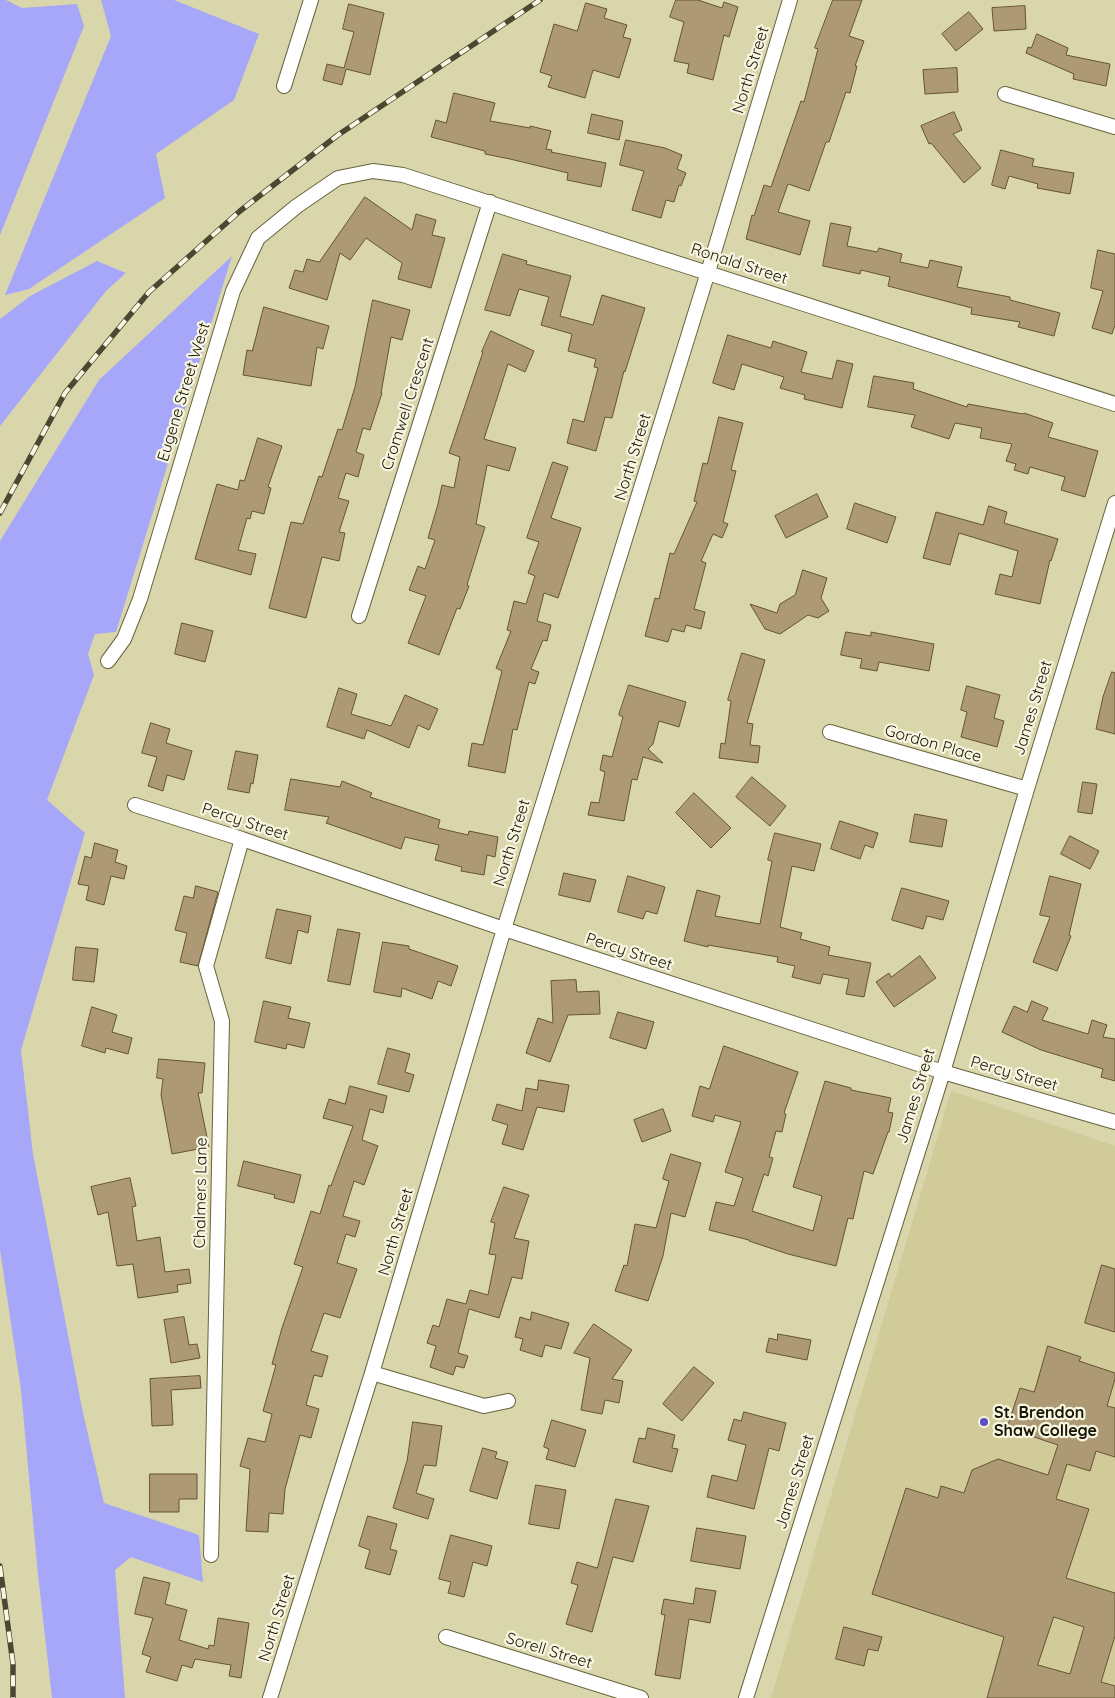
<!DOCTYPE html>
<style>
body{margin:0}
canvas{display:block;background:#dad6ac}
</style>
<canvas width="1115" height="1698"></canvas>
<script>
const ctx = document.querySelector('canvas').getContext('2d');
ctx.lineJoin = 'round';
function paint(path, color) {
  ctx.fillStyle = color;
  ctx.fill(path, 'evenodd');
}
function strokePath(path, color, width, dash) {
  ctx.strokeStyle = color;
  ctx.lineWidth = width;
  ctx.lineCap = dash ? 'butt' : 'round';
  ctx.setLineDash(dash || []);
  ctx.stroke(path);
}
function write(font, color, halo, rows, align = 'center') {
  ctx.font = font + ' Quicksand,sans-serif';
  ctx.lineWidth = 4.5;
  ctx.setLineDash([]);
  ctx.textBaseline = 'middle';
  ctx.strokeStyle = halo;
  ctx.fillStyle = color;
  for (const [text, x, y, turn = 0] of rows) {
    ctx.save();
    ctx.translate(x, y);
    ctx.rotate((+turn || 0) * Math.PI / 180);
    ctx.textAlign = isNaN(turn) ? turn : align;
    if (halo) ctx.strokeText(text, 0, 0);
    ctx.fillText(text, 0, 0);
    ctx.restore();
  }
}
paint(new Path2D(`
 M951 1091 1115 1146V1698H771Z`), '#d0cb99');
paint(new Path2D(`
 M0 0H6L22 8 77 4 84 26 0 235Z
 M101 0H174L259 34 234 100 156 154 165 198 29 289 5 295 111 36Z
 M232 256 116 632 95 634 88 654 94 675 47 800 85 833 21 1050 33 1154 83 1413 104 1503 199 1535 203 1582 131 1557 115 1570 125 1698H52L38 1575 21 1390 0 1250V541L99 380Z
 M97 261 126 273 106 291 0 426V319L30 296Z`), '#a6a7f8');
const building = new Path2D(`
 M676 0H698L722 8 724 2 738 7 729 37 724 35 713 80 687 73 689 64 674 61 684 22 670 17Z
 M833 0H862L849 36 864 41 855 66H857L850 93 846 92 829 142H826L809 191 788 184 778 212 810 221 800 255 746 239 752 215 754 216 764 185 771 187 801 101 804 102 818 49 815 48Z
 M586 3 607 9 604 18 627 25 623 37 631 39 619 78 593 70 585 98 548 87 552 76 540 72 554 24 577 31Z
 M349 4 384 13 370 75 346 69 342 85 323 80 327 64 344 68 354 32 343 29Z
 M1025 6 1026 29 994 31 992 8Z
 M969 12 983 29 956 51 942 34Z
 M1037 34 1068 48 1066 55 1110 64 1106 86 1073 79 1074 74 1026 53 1028 47 1031 48Z
 M957 68 958 92 925 94 923 70Z
 M454 93 495 103 490 121 530 128V126L551 131 546 149 552 150 551 152 606 163 601 187 567 180 568 173 510 159 485 154V151L431 137 436 120 446 123Z
 M954 112 962 130 953 134 981 168 964 183 931 143 929 144 921 126Z
 M592 114 623 121 619 140 588 133Z
 M626 140 665 148 682 155 677 169 686 173 681 186 679 185 674 202 666 200 661 218 632 210 644 171 620 165Z
 M1001 150 1034 159 1032 166 1074 173 1070 194 1037 188 1038 184 1009 176 1005 189 992 185Z
 M365 197 412 230 416 214 436 220 432 235 445 238 431 288 398 279 402 263 366 238 350 260 340 253 327 300 289 288 295 270 303 272 307 259 319 262Z
 M831 223 851 227 847 246 877 252 879 248 902 254 900 262 928 268 930 260 962 267 957 287 1010 297V300L1060 313 1054 336 1018 327 1020 322 971 314 972 308 888 286 890 277 861 270 860 274 823 266Z
 M1098 250 1115 254V325L1112 334 1092 328 1103 291 1091 288Z
 M503 254 527 261 526 264 571 276 560 316 593 325 602 295 645 308 625 372 624 371 612 418 605 417 596 451 567 443 573 419 584 422 598 368 594 367 596 359 568 351 572 334 541 325 549 297 519 289 510 316 485 310Z
 M373 300 410 310 402 340 391 337 381 393H382L370 430 363 428 356 452 364 455 358 477 346 473 338 498 349 501 339 532 345 533 339 561 322 557 306 618 269 608 291 522 303 524 319 476 322 477 338 429 342 430 355 387Z
 M264 307 329 326 323 349 317 347 311 386 243 375 247 350 252 351Z
 M491 331 534 351 525 372 508 364 484 439 516 448 509 471 487 465 476 524 485 527 467 585 469 586 460 609 457 608 439 655 408 643 426 596 409 590 418 566 425 569 435 540 428 538 438 504 442 485 454 488 460 457 449 453 483 352H482Z
 M728 335 771 348 773 341 807 352 801 372 832 379 837 360 853 364 842 408 804 399 805 395 780 388 784 377 742 364 734 390 713 383Z
 M874 376 914 383 913 389 967 407 968 404 1023 414 1024 413 1053 423 1048 437 1098 451 1085 497 1061 490 1065 477 1030 467 1028 474 1014 470 1016 464 1006 461 1012 444 980 438 982 428 955 423 949 439 911 427 915 415 868 407Z
 M719 417 743 423 731 470 736 471 723 522 728 524 722 538 713 534 701 561 706 563 694 609 705 612 701 629 686 625 684 632 672 629 668 642 645 636 655 598 659 599 670 553 674 554 697 502 694 501 703 463 707 464Z
 M258 438 282 446 268 487 271 488 264 514 252 511 250 519 247 518 238 550 256 554 251 575 195 559 217 484 238 490 240 480 244 481Z
 M553 462 568 467 551 518 581 528 558 598 544 593 537 621 551 625 547 641 543 640 531 669 539 672 535 684 529 682 517 730 513 729 505 773 468 766 472 743 483 745 502 671 496 668 511 631 507 630 514 601 526 604 535 576 528 573 539 542 527 538Z
 M817 494 828 517 786 538 775 516Z
 M855 503 896 517 887 543 847 529Z
 M989 506 1007 512 1004 523 1058 539 1051 561 1050 560 1040 604 995 594 1000 574 1012 577 1018 551 959 533 950 565 923 558 936 512 983 525Z
 M803 570 827 578 821 598 829 611 818 618 808 615 780 634 765 629 750 604 777 613 780 604 795 595Z
 M182 623 213 631 205 662 175 654Z
 M846 632 871 636V632L934 644 929 671 879 662 877 671 860 668 862 659 841 655Z
 M742 653 765 660 747 723 753 724 750 745 760 746 758 763 719 758 721 743 725 744 731 701 728 700Z
 M1112 672 1115 673V734L1096 729 1103 697Z
 M629 685 686 702 679 727 659 721 653 744 648 749 663 763 643 757 637 780 632 779 624 821 588 815 591 802 599 803 605 772 600 770 603 755 612 757 623 717 619 715Z
 M967 686 1000 695 994 718 1004 721 997 747 961 737 967 712 961 710Z
 M339 688 357 694 351 714 391 726 405 695 438 709 429 730 418 725 409 748 367 730 364 739 327 727Z
 M151 723 170 729 166 743 192 751 184 780 167 775 163 791 148 786 157 757 142 753Z
 M236 751 258 755 253 784 251 783 249 793 228 789Z
 M752 777 786 806 770 826 736 797Z
 M291 779 340 787 342 781 372 793 370 797 440 820 438 828 468 835 469 831 498 837 495 857 487 855 484 875 461 871 462 867 435 860 439 845 405 837 401 849 326 823 329 817 285 810Z
 M1083 782 1097 784 1092 814 1078 812Z
 M694 793 731 828 711 848 676 813Z
 M915 814 947 820 942 847 910 842Z
 M840 821 878 833 873 848 865 845 860 859 831 849Z
 M775 833 821 844 814 871 792 866 780 927 802 933 800 939 830 947 828 955 871 963 864 997 846 994 849 979 823 974 820 984 792 977 795 966 777 962 778 957 708 945V947L684 941 697 890 720 896 715 916 760 924 772 861 768 860Z
 M1070 836 1099 851 1090 869 1061 854Z
 M95 843 118 850 115 862 127 866 124 879 111 876 104 905 86 900 89 886 78 884 85 856 91 858Z
 M564 873 596 880 590 902 559 895Z
 M628 876 665 887 657 914 646 911 643 919 618 912Z
 M1050 876 1081 884 1069 935 1071 936 1057 971 1033 962 1050 917 1040 915Z
 M196 886 218 892 198 966 180 962 187 933 175 930 184 896 193 898Z
 M902 888 949 901 943 920 927 916 923 929 892 920Z
 M277 909 311 916 308 933 298 930 291 964 266 958Z
 M338 929 360 933 350 985 328 981Z
 M383 942 409 946V949L458 966 451 986 438 981 432 999 402 988 401 997 374 992Z
 M76 947 98 949 94 982 73 980Z
 M920 956 936 978 894 1007 876 982 889 973 891 977Z
 M576 980 577 992 599 991 600 1014 568 1015 550 1062 526 1053 538 1018 553 1023 551 981Z
 M264 1001 291 1007 288 1018 310 1023 304 1048 287 1044 286 1049 255 1042Z
 M1032 1001 1048 1008 1042 1020 1088 1034 1092 1020 1107 1025 1103 1037 1115 1039V1081L1101 1077 1103 1069 1041 1050 1002 1032 1014 1006 1027 1012Z
 M92 1007 117 1015 112 1032 132 1038 128 1054 106 1048 105 1053 82 1046Z
 M618 1012 654 1022 646 1049 610 1038Z
 M724 1046 798 1072 784 1113 786 1114 782 1132 776 1131 769 1157 773 1158 768 1176 764 1174 752 1211 813 1231 822 1196 793 1187 825 1081 851 1088V1090L891 1098 888 1112 893 1113 889 1132H888L873 1174 864 1171 853 1219 848 1218 836 1266 788 1254 749 1241V1240L709 1230 716 1202 734 1206 743 1178 725 1172 741 1122 715 1115 713 1122 692 1116 700 1086 709 1089Z
 M388 1048 410 1054 405 1072 414 1075 409 1092 378 1084Z
 M159 1059 205 1063 202 1093H198L209 1147 172 1154 161 1095 163 1079 157 1078Z
 M539 1080 569 1085 564 1112 537 1107 523 1150 502 1144 508 1125 492 1120 497 1104 522 1111 526 1088 537 1090Z
 M350 1086 387 1096 383 1113 370 1109 362 1140 378 1146 364 1185 354 1181 343 1216 360 1221 355 1237 346 1234 337 1263 357 1269 340 1318 324 1313 311 1351 328 1356 322 1377 314 1375 306 1405 319 1409 311 1438 300 1435 285 1489 283 1514 269 1513 268 1532 246 1531 250 1469 240 1466 248 1438 265 1442 272 1414 263 1411 276 1365 272 1364 282 1328 303 1267 294 1264 311 1211 320 1214 329 1185 331 1186 353 1126 323 1118 329 1099 345 1104Z
 M663 1109 671 1131 642 1142 634 1120Z
 M671 1154 701 1163 685 1217 671 1213 663 1256 648 1301 615 1291 624 1265 627 1266 635 1224 656 1228 669 1181 663 1179Z
 M244 1161 301 1175 294 1203 274 1198 275 1195 238 1186Z
 M130 1178 136 1206 132 1207 137 1241 160 1237 165 1272 189 1269 191 1283 177 1285 178 1292 138 1298 133 1264 117 1266 108 1212 98 1215 91 1187Z
 M504 1187 529 1195 514 1238 529 1241 522 1279 512 1277 499 1318 469 1309 458 1353 468 1356 464 1368 456 1366 453 1375 430 1367 436 1346 427 1343 433 1325 439 1327 447 1299 466 1304 470 1290 488 1295 496 1255 489 1254 495 1223 491 1222Z
 M1102 1265 1115 1269V1332L1085 1323Z
 M532 1312 569 1323 561 1349 545 1345 542 1357 520 1350 523 1339 515 1337 520 1317 530 1320Z
 M184 1317 189 1345 197 1344 200 1358 171 1363 164 1320Z
 M594 1324 632 1350 612 1379 623 1381 619 1403 605 1400 602 1414 581 1410 590 1358 574 1353Z
 M778 1334 811 1340 807 1360 766 1352 769 1338 777 1340Z
 M1048 1346 1081 1357 1079 1361 1115 1373V1379L1107 1406 1115 1408V1457L1096 1451 1090 1471 1067 1464 1056 1499 1089 1509 1066 1578 1115 1593V1636L1101 1682 1115 1686V1698H987L1004 1637 872 1594 906 1488 938 1498 941 1486 964 1493 972 1470 998 1459 1048 1475 1058 1445 1007 1428 1020 1388 1034 1392ZM1054 1617 1084 1627 1070 1674 1038 1665Z
 M694 1367 714 1383 682 1421 663 1404Z
 M200 1376 201 1388 171 1390 173 1425 152 1426 150 1379Z
 M744 1412 786 1423 779 1451 769 1448 754 1509 707 1497 712 1475 737 1481 746 1445 728 1440 734 1419 741 1421Z
 M552 1420 586 1430 575 1467 546 1459 549 1449 544 1447Z
 M413 1422 442 1426 436 1466 424 1465 416 1493 434 1499 428 1519 393 1508 407 1461Z
 M648 1428 675 1435 672 1448 678 1449 672 1472 633 1462 639 1438 645 1439Z
 M483 1448 497 1452 495 1458 508 1462 497 1499 470 1491Z
 M150 1474H197V1499H179V1512H150Z
 M536 1485 566 1490 559 1529 529 1524Z
 M616 1499 649 1506 633 1562 613 1557 592 1632 566 1624 578 1585 571 1583 577 1562 597 1568Z
 M368 1516 397 1524 390 1549 397 1551 390 1575 365 1568 370 1550 359 1546Z
 M697 1528 746 1536 740 1569 691 1561Z
 M451 1535 492 1546 487 1566 473 1562 464 1597 448 1593 451 1582 439 1579Z
 M144 1577 170 1583 165 1604 187 1610 179 1640 208 1649 209 1645 214 1646 218 1618 249 1623 241 1678 229 1676 231 1665 195 1659 192 1668 182 1665 177 1681 146 1672 151 1657 142 1654 153 1618 135 1614Z
 M696 1588 716 1591 710 1623 689 1619 680 1679 655 1675 665 1615 661 1614 664 1599 693 1604Z
 M844 1627 882 1637 878 1651 868 1649 864 1666 836 1659Z`);
paint(building, '#ad9a75');
strokePath(building, '#655331', 1);
const street = new Path2D(`
 M284 86 311 0
 M1005 94 1115 127
 M359 616 490 202
 M108 661 124 639 140 599 233 291 258 238 297 206 338 178 373 171 403 175 1115 404
 M830 732 1027 789
 M135 805 242 839 504 929 943 1072 1115 1122
 M372 1373 484 1406 508 1401
 M211 1555 222 1021 206 966 242 839
 M446 1637 641 1698
 M270 1698 372 1373 504 929 708 272 790 0
 M746 1698 943 1072 1027 789 1115 503`);
strokePath(street, '#67633d', 16);
strokePath(street, '#fff', 14);
const rail = new Path2D(`
 M0 513 65 393 149 292 240 211 338 135 540 0
 M0 1566 13 1664V1698`);
strokePath(rail, '#4b4832', 5.5);
strokePath(rail, '#f8f6e1', 4, [11]);
for (const [x, y, r, color] of [
 [984,1422,5,"#5b4dc6"]
]) {
  const dot = new Path2D();
  dot.arc(x, y, r, 0, 2 * Math.PI);
  ctx.fillStyle = color;
  ctx.fill(dot);
  strokePath(dot, '#f8f6e1', 2);
}
write('16px', '#171506', '#f8f6e1', [
 ["North Street",751,70,-73],
 ["Ronald Street",739,264,18],
 ["Eugene Street West",184,392,-73],
 ["Cromwell Crescent",408,404,-72],
 ["North Street",633,457,-73],
 ["James Street",1033,708,-73],
 ["Gordon Place",933,744,16],
 ["Percy Street",245,822,18],
 ["North Street",512,843,-73],
 ["Percy Street",629,952,18],
 ["Percy Street",1014,1074,16],
 ["James Street",916,1096,-73],
 ["Chalmers Lane",201,1193,-89],
 ["North Street",396,1232,-74],
 ["James Street",795,1482,-73],
 ["North Street",277,1618,-73],
 ["Sorell Street",549,1651,17]
]);
write('bold 16px', '#171506', '#f8f6e1', [
 ["St. Brendon",994,1413],
 ["Shaw College",994,1431]
], 'left');
</script>
